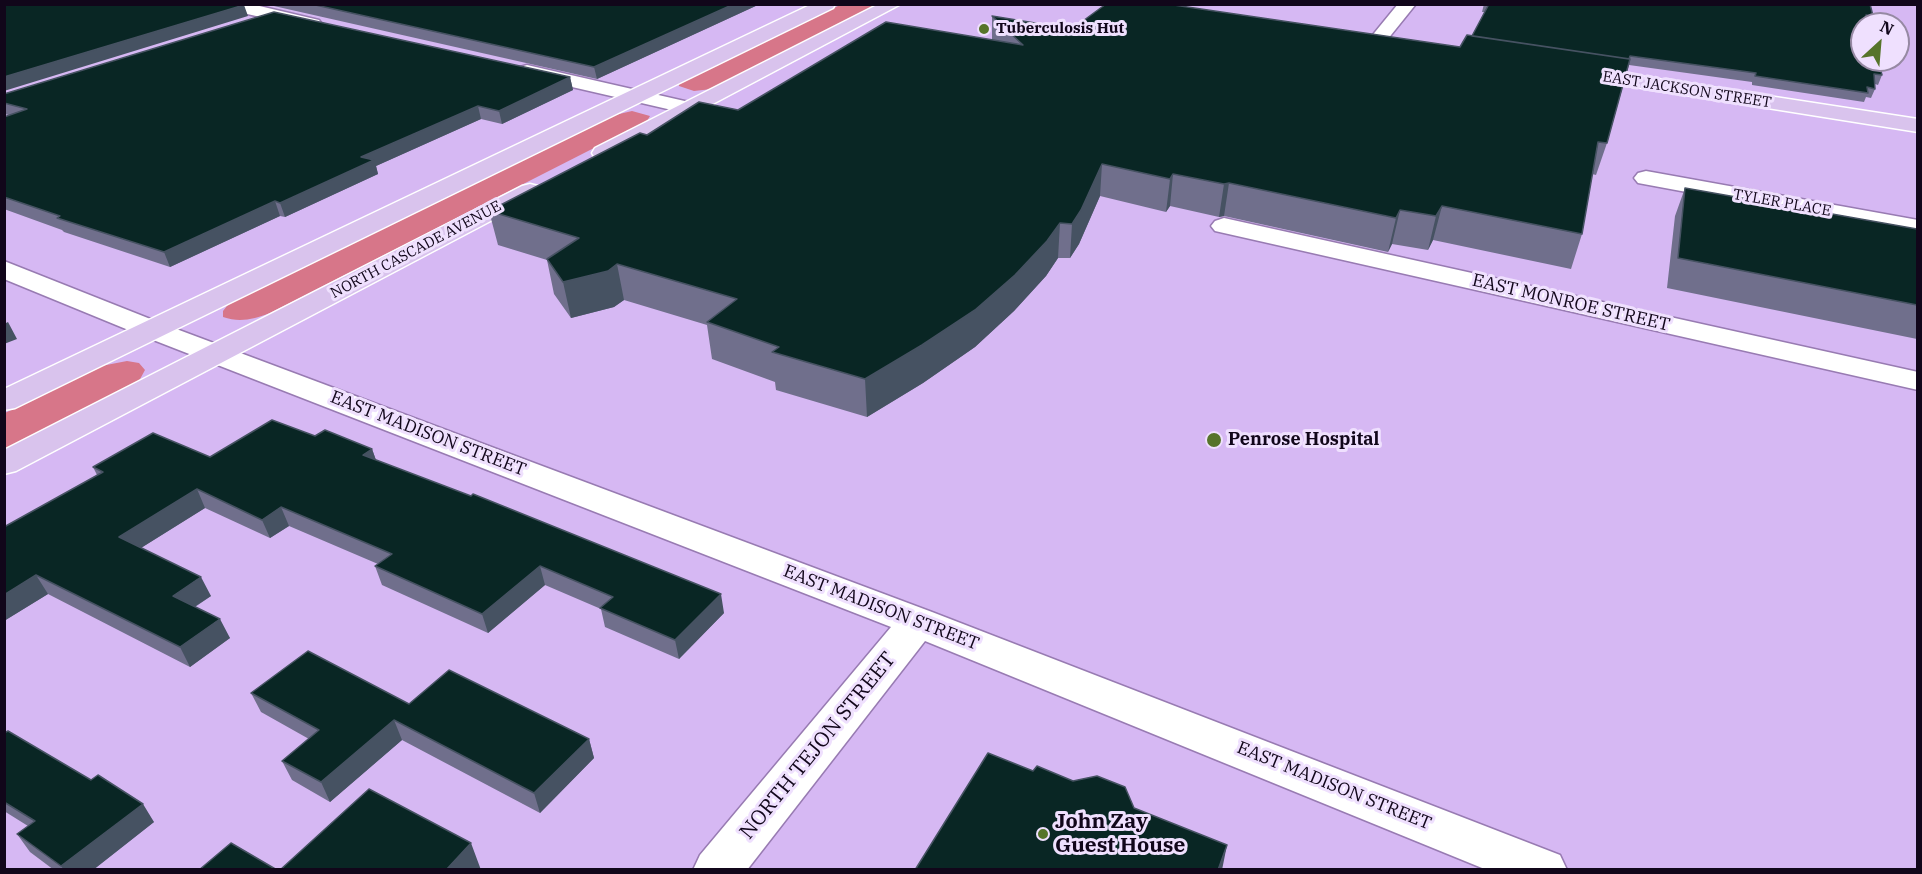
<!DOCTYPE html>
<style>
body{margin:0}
#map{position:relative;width:1922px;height:874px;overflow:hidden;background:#d6b8f3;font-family:"IBM Plex Serif",serif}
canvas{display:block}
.frame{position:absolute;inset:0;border:6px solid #11061a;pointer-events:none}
.north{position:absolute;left:1850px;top:12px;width:60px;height:60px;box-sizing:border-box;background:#efe0fe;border:2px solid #9689a3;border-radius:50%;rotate:26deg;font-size:16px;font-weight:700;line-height:24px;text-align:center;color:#11061a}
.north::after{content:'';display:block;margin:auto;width:21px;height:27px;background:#56742a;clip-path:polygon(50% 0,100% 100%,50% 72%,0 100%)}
</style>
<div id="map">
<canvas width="1922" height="874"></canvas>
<div class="frame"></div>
<div class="north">N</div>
</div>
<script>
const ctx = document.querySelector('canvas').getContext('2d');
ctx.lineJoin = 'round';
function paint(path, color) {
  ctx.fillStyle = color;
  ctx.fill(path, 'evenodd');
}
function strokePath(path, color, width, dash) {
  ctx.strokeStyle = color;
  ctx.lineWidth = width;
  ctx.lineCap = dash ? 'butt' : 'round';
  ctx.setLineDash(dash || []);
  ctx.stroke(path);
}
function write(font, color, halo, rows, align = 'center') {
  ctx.font = font + ' "IBM Plex Serif",serif';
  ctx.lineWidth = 6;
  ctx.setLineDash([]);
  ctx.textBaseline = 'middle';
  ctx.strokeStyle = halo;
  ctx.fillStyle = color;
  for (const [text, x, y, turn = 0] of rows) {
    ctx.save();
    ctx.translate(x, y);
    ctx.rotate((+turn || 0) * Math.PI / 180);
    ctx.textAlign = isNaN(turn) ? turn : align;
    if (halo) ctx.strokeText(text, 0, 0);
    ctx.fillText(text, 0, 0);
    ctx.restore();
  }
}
paint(new Path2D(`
 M840 5H879L712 89 694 91 679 86V83Z
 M632 111 650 116 647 121 270 313C254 319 240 323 223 317V311L230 302 615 115Z
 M127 361 139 363 145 370 139 381 5 449V413L101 366Z`), '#d77689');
const minor = new Path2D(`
 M219 4H251L319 20 322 24 319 28 313 29 221 8Z
 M1398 4H1416L1383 45H1371L1368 41 1371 37Z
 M527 65 689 102 696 104 699 108 696 112 689 114 520 75 517 71 520 67Z
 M1646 171 1918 220V235L1638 183 1634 178 1638 173Z
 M1224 218 1918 372V390L1215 231 1211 226 1215 221Z
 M4 261 163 324 932 612 1560 855 1567 870H1487L925 641 747 870H693L700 855 891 627 143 336 4 279Z`);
const major = new Path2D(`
 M812 4H835L833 8 15 408 4 410V389Z
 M879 4H901L611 158 603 160 595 158 592 153 595 148Z
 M1580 67 1918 119V132L1573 77 1570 73 1573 69Z
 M530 184 538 186 542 191 538 196 16 471 4 474V450L522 186Z`);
strokePath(minor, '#987bb2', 3);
strokePath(major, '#fff', 3);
paint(minor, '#fff');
paint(major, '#d9c3ed');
paint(new Path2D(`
 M265 4H760L597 79Z
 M1484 4H1870L1873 16 1870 24H1862L1882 75 1878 85 1875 84V89L1871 98 1866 97 1864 102 1752 85V82L1629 65 1607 143 1596 175 1592 174 1582 234 1571 269 1433 240 1428 250 1392 244 1388 252 1224 216 1219 217 1170 206 1166 212 1100 196 1079 244 1070 258H1058L1046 276 1014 311 975 347 923 383 867 417 776 390 775 382 712 359 707 325 624 300 614 307 571 318 554 294 547 260 498 245 489 211 738 110 992 40V16L1072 29 1460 47 1472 36 1485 12H1482Z
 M570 77 573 90 502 124 481 119 376 166 378 174 285 217 280 216 170 267 64 232 62 230 4 209V117L9 115 4 114V94Z
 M1685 188 1917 229V339L1667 288 1675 216Z
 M315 436 372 449 376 460 724 613 679 659 605 627 601 609 545 585 488 633 382 585 375 566 378 564 289 526 270 538 205 508 141 548 211 596 195 607 230 638 190 667 48 594 4 621 97 475 93 467 210 457Z
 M251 693 409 704 589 739 594 758 540 813 402 740 330 802 292 780 282 761 309 739 261 712Z
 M4 733 154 822 93 870H54L30 852 17 834 28 826 4 811Z`), '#706f8c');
paint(new Path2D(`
 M734 4H760L597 79 594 67Z
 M244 5 248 16 4 91V77Z
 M570 77 573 90 502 124 499 111Z
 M478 106 481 119 376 166 378 174 285 217 280 203 361 157Z
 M1102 164 1100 196 1079 244 1070 258 1072 224Z
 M1173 174 1170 206 1166 212 1170 179Z
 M1229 183 1224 216 1219 217 1224 184Z
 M275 201 280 216 170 267 164 252Z
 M1442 206 1433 240 1428 250 1436 216Z
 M1400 210 1392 244 1388 252 1396 218Z
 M1060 223 1058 258 1046 276 1014 311 975 347 923 383 867 417 865 379Z
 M617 264 624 300 614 307 571 318 563 282Z
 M8 322 17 339 4 344V324Z
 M372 449 378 466 363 455Z
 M197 489 205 508 128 556 119 537Z
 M281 507 289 526 270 538 262 520Z
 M540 566 545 585 488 633 482 614Z
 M36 575 48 594 4 621V595Z
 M201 577 211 596 182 615 173 596Z
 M721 594 724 613 679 659 675 640Z
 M220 619 230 638 190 667 180 647Z
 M394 720 402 740 330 802 321 782Z
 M589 739 594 758 540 813 534 793Z
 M143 804 154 822 93 870H64L61 866Z
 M471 843 481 870H446Z
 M1227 845 1222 870H1218Z`), '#465262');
const building = new Path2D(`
 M4 4H241L244 5 4 77Z
 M311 4H734L594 67Z
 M1106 4H1167L1460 47 1467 35 1630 59 1607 143 1598 142 1582 234 1442 206 1436 216 1400 210 1396 218 1229 183 1224 184 1173 174 1170 179 1102 164 1081 210 1072 224 1060 223 1047 241 1015 275 975 310 922 345 865 379 772 352 779 347 707 322 737 299 617 264 608 271 563 282 547 259 579 238 489 211 640 133 647 135 699 102 738 110 886 22 1023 45 992 16 1072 29Z
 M1489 4H1870L1873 16 1866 15 1868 24H1862V60H1878L1882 75 1874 74 1875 89 1867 87 1868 93 1755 76 1756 73 1630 56 1629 59 1472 36Z
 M274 12 570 77 499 111 478 106 361 157 374 160 280 203 275 201 164 252 57 218 60 216 4 197V117L27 109 4 103V94Z
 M1685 188 1917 229V305L1678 258Z
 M272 420 315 436 325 430 372 449 363 455 471 496 473 494 721 594 675 640 600 608 613 597 540 566 482 614 375 566 392 554 281 507 262 520 197 489 119 537 201 577 173 596 220 619 180 647 36 575 4 595V527L103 472 93 467 153 433 210 457Z
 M308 651 409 704 449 670 589 739 534 793 394 720 321 782 282 761 319 730 251 693Z
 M8 731 91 780 98 775 143 804 61 866 17 834 35 821 4 802V733Z
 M988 753 1033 771 1037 766 1073 781 1097 776 1125 787 1134 808 1227 845 1218 870H915Z
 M369 789 471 843 446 870H280Z
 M231 843 277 870H199Z`);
paint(building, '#092624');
strokePath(building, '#465262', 1.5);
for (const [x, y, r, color] of [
 [984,29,6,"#56742a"],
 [1214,440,8,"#56742a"],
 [1043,834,6,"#56742a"]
]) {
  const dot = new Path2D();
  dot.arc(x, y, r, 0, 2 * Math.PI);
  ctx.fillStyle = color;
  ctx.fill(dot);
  strokePath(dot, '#efe0fe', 2);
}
write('bold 15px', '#11061a', '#efe0fe', [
 ["Tuberculosis Hut",996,29]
], 'left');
write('15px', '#11061a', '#efe0fe', [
 ["EAST JACKSON STREET",1687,90,9],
 ["TYLER PLACE",1782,203,10],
 ["NORTH CASCADE AVENUE",416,250,-28]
]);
write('18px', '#11061a', '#efe0fe', [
 ["EAST MONROE STREET",1571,303,13],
 ["EAST MADISON STREET",428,434,21],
 ["EAST MADISON STREET",881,608,21],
 ["EAST MADISON STREET",1334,786,22]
]);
write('bold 18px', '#11061a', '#efe0fe', [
 ["Penrose Hospital",1228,440]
], 'left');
write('21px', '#11061a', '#efe0fe', [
 ["NORTH TEJON STREET",818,746,-51]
]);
write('bold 21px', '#11061a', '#efe0fe', [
 ["John Zay",1055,822],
 ["Guest House",1055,846]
], 'left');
</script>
